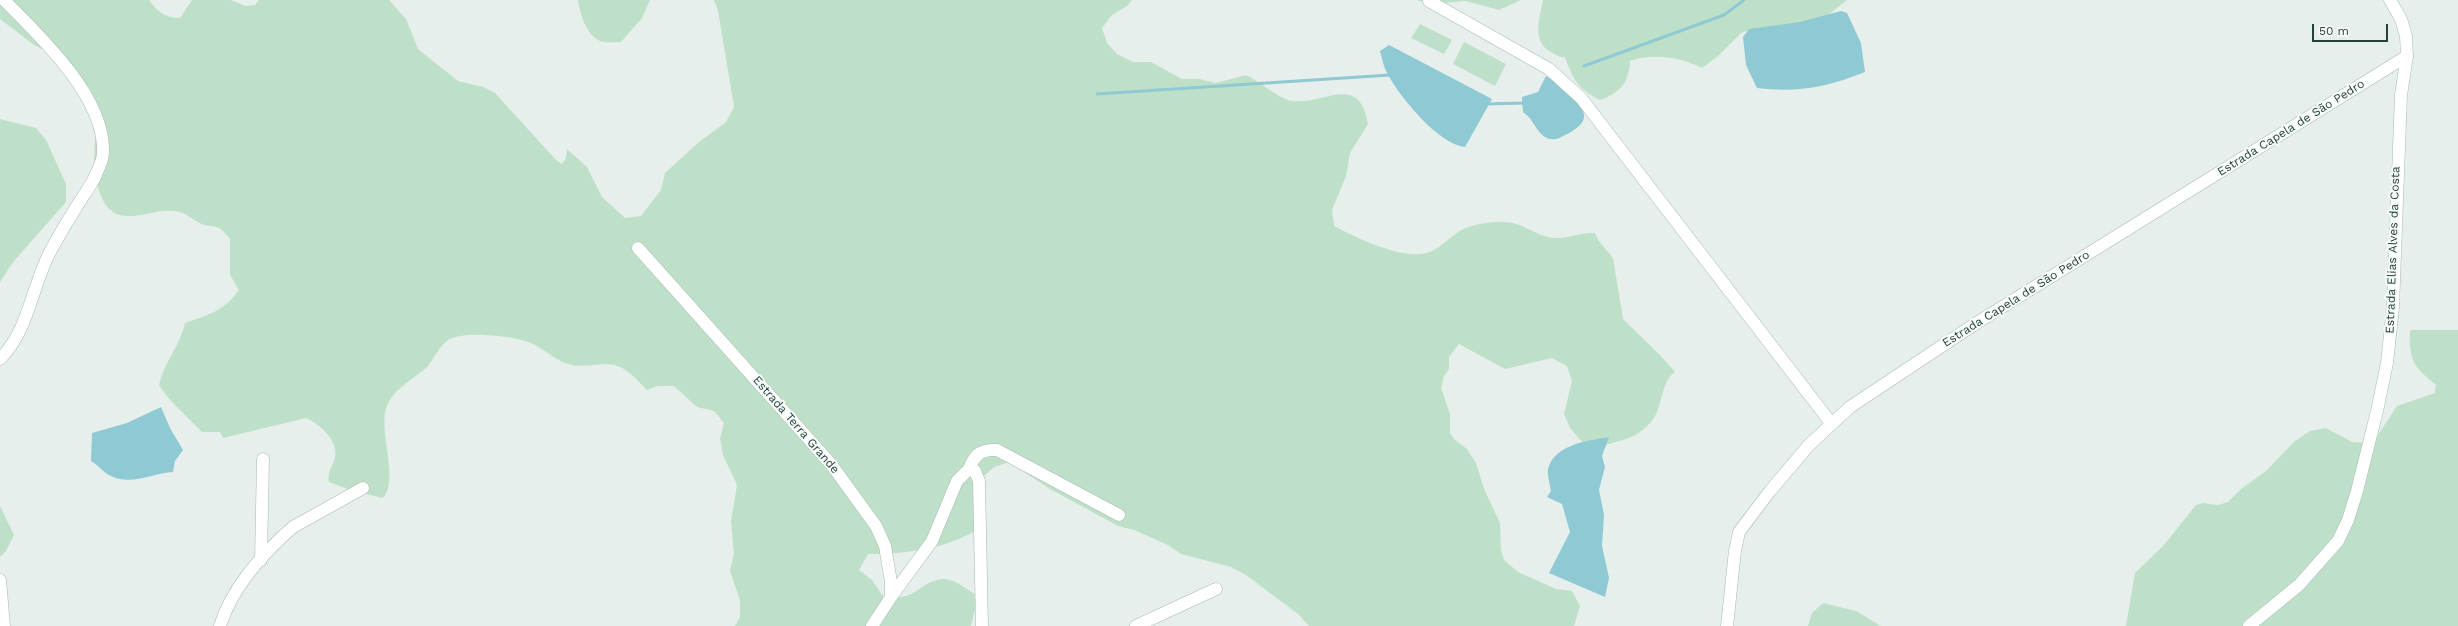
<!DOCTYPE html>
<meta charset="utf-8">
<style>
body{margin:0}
#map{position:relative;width:2458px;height:626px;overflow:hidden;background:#e6efeb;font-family:"Work Sans",sans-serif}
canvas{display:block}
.scale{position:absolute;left:2312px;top:24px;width:76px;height:18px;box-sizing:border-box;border:2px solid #24423a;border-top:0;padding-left:5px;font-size:12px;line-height:14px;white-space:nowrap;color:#24423a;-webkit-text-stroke:3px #f7fbf9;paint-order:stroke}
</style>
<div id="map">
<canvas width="2458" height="626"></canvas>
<div class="scale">50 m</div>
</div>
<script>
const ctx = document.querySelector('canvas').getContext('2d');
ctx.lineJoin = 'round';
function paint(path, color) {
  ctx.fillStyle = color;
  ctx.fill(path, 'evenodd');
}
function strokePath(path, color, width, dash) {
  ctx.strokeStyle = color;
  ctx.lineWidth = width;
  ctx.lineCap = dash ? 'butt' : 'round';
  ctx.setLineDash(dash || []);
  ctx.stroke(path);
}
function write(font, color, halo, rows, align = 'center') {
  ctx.font = font + ' "Work Sans",sans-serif';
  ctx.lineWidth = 4;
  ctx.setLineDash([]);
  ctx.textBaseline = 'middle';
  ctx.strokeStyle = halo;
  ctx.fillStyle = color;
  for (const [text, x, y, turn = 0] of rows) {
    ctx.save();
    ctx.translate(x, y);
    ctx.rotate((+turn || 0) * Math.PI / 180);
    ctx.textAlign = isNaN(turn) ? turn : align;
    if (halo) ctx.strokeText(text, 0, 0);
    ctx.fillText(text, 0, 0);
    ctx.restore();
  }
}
paint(new Path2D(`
 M0 0H149C157 11 165 18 180 18L192 0H231L245 6 255 5 259 0H389L406 19 418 49 458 81 483 87 495 93 556 160 562 164 566 158 567 149 587 167 602 197 625 218 641 216 661 190 665 173 699 142 726 122 734 107 718 11 714 0H1132L1127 6 1112 15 1102 28 1107 43 1117 54 1133 62H1151L1182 79H1199L1216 83 1246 75C1259 81 1279 99 1292 101 1325 105 1359 72 1368 124L1350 153 1346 176 1332 210 1334 226C1357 238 1407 263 1432 251 1442 246 1448 239 1457 233 1467 225 1491 221 1504 222 1522 222 1536 236 1553 238 1568 239 1580 232 1595 233L1598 240 1613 258 1623 319 1660 355 1675 372C1660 382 1663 409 1651 422 1632 444 1613 439 1590 451L1570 428 1564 414 1572 381 1567 366 1552 358 1505 369 1459 344 1449 357V369L1444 376 1441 388 1450 414V433L1454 439 1467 449 1476 463 1484 489 1500 523 1501 550 1504 560 1518 572 1556 589 1572 591 1580 606 1574 626H1309L1298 614 1246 575 1231 567 1181 554 1168 545 1134 530 1118 526 1050 489 1009 462 994 467 983 477 979 529C945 549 906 554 868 554L859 570 872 580 882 595C917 604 915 583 942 579 955 578 967 590 978 596L971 626H735L740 617V600L730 571 734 554 731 521 737 485 723 455 720 439 724 423 714 411 697 407 674 386H657L647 390C636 379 624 364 607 364 594 364 581 368 568 364 555 360 544 349 531 343 515 336 463 330 448 340 438 347 434 360 426 368 413 379 393 390 387 406 377 430 400 479 383 498L353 491 329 482C327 471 332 468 335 458 339 441 320 424 306 418L223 438 220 432H202C187 416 170 403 159 385 164 362 180 346 185 323 208 315 224 311 239 290L230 275V239C227 236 223 230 219 228 215 226 209 226 204 225 193 221 187 212 174 211 158 209 142 217 125 216 91 213 92 150 97 126L60 64 50 53 34 45 0 19Z
 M578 0H650L642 18 621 42C615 42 609 43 604 42 587 39 580 14 578 0Z
 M1416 0H1521L1499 10 1466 1 1432 4Z
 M1543 0H1847L1818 23 1756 28 1741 33 1718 56 1702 68C1680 57 1653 53 1630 61 1629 83 1620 93 1600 100 1577 88 1574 81 1565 57 1560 58 1556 55 1551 52 1531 42 1540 17 1543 0Z
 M1420 24 1452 40 1444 54 1411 38Z
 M1464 42 1506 64 1495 86 1453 64Z
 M0 119 36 128 46 140 66 184V202L14 261 0 282Z
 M2410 330H2458V626H2126L2135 573 2164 545 2196 505 2203 503 2218 505 2228 502 2241 489 2266 471 2295 441 2310 431 2326 428 2352 442 2367 443 2376 438 2397 406 2435 393 2436 385C2413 366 2409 361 2410 330Z
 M0 506 14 535 6 551 0 557Z
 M1823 603 1856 611 1881 626H1808L1812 613Z`), '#bfe0c8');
paint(new Path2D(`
 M1841 11 1847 13 1861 43 1865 72C1827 87 1798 93 1757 88L1746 65 1743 37 1749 29 1800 22Z
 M1389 45 1492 99 1465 147C1438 144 1401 98 1388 75 1384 68 1382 59 1380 51Z
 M1546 76C1558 83 1597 110 1580 125 1576 129 1570 133 1565 135 1560 138 1553 141 1547 138 1536 133 1534 119 1523 112L1522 97 1538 92Z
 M161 407 170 428 183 450 175 461 173 472C153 473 131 486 111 476 104 473 98 465 91 461L92 433 127 423Z
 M1609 437 1602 456 1605 467 1599 490 1604 515 1602 546 1609 578 1605 597 1549 573 1570 532 1562 504 1547 497 1551 491C1550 485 1547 475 1548 469 1555 444 1587 441 1609 437Z`), '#8ec9d4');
strokePath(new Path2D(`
 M1584 66 1724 15 1744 0
 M1097 94 1390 75
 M1485 104 1525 103`), '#8ec9d4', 3);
const street = new Path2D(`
 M1429 1 1549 69 1581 98 1831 423
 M638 248 831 464 876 526 885 546 891 582V597L872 626
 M0 359C28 331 31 291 48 256 58 236 70 217 82 198 87 190 94 181 97 172 100 166 103 158 103 152 105 97 40 36 4 0
 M969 469C975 454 981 449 997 450L1119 515
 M261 560 263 459
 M0 580 4 626
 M891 597 932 541 957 481 969 469 975 471 979 481 982 626
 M220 626C232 588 263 553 293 527L363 488
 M1136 626 1216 589
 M1727 626 1735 551 1739 532 1770 491 1809 445 1850 407 1978 322 2407 56`);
const secondary = new Path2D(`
 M2249 626 2299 585 2338 541 2348 520 2357 491 2377 411 2387 363 2393 307 2401 95 2407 56 2406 36 2401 19 2390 0`);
strokePath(street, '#a8b8b2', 13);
strokePath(secondary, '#a4bbb3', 13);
strokePath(street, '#fff', 12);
strokePath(secondary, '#fff', 12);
write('12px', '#24423a', '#f7fbf9', [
 ["Estrada Capela de São Pedro",2291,128,-32],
 ["Estrada Elias Alves da Costa",2393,250,-88],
 ["Estrada Capela de São Pedro",2016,299,-32],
 ["Estrada Terra Grande",796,425,49]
]);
</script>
